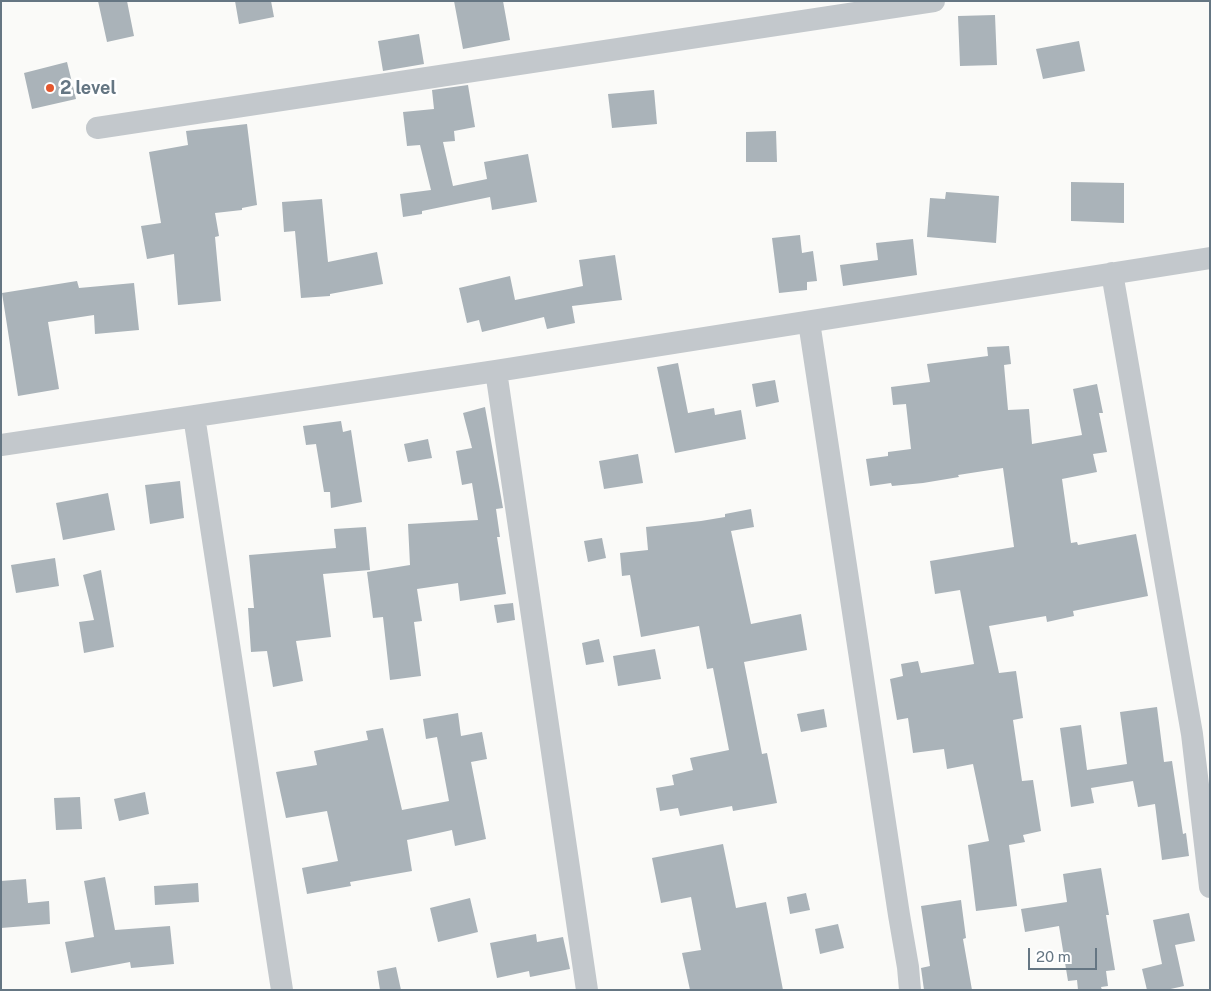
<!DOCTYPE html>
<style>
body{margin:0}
#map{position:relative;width:1211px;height:991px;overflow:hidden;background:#fafaf8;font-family:"Public Sans",sans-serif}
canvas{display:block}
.frame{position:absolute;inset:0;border:2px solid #657683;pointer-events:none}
.scale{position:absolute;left:1028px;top:948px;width:69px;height:22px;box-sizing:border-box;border:2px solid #657683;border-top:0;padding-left:6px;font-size:15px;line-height:18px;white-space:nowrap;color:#657683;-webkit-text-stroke:4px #fff;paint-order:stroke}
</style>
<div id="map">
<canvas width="1211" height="991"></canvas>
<div class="frame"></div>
<div class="scale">20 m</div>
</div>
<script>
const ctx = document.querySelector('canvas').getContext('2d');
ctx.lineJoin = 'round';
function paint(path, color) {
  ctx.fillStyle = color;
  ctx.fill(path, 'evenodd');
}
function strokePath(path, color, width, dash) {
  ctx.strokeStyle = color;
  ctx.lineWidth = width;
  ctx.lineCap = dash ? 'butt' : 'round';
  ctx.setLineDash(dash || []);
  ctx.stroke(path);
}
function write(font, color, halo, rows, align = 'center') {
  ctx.font = font + ' "Public Sans",sans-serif';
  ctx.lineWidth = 5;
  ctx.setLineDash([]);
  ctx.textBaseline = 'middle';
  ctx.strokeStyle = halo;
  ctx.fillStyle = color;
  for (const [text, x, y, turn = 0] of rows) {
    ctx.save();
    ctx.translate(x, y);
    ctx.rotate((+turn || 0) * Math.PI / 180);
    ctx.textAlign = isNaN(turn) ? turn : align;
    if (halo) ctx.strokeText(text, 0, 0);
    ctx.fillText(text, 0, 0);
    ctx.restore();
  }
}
paint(new Path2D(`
 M98 1H127L134 36 107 42Z
 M235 1H271L274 17 239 24Z
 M454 1H503L510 40 463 49Z
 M995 15 997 65 960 66 958 16Z
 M419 34 424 64 383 71 378 41Z
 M1079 41 1085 71 1043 79 1036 49Z
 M67 62 76 99 32 109 24 73Z
 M468 85 475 127 454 131 455 141 443 142 453 186 487 179 484 162 528 154 537 202 492 210 490 197 422 211V214L403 217 400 194 431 190 420 145 407 146 403 112 434 109 432 90Z
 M654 90 657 124 612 128 608 94Z
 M247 124 257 205 242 208V210L215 213 219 236 215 237 221 301 178 305 174 254 147 259 141 226 161 223 149 152 188 145 186 131Z
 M776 131 777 162H746V132Z
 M1071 182 1124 183V223L1071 221Z
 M946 192 999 196 996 243 927 237 930 198 945 199Z
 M322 199 328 262 377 252 383 284 330 294V296L301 298 295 231 284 232 282 202Z
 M800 235 802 253 813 251 817 281 807 282V290L779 293 772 238Z
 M913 239 917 275 843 286 840 265 878 260 876 243Z
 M615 255 622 300 572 306 575 323 547 329 544 317 482 332 479 320 467 323 459 288 510 276 515 300 583 286 579 260Z
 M77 281 79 288 134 283 139 330 95 334 94 315 48 322 59 389 18 396 2 293Z
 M1009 346 1011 364 1004 365 1008 410 1029 409 1032 444 1082 435 1073 389 1097 384 1103 413H1099L1107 452 1093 454 1097 472 1062 479 1071 543 1077 542 1078 545 1136 534 1148 596 1073 611 1074 616 1047 622 1046 616 989 626 999 673 1016 671 1023 718 1013 720 1022 781 1033 780 1041 831 1023 835 1025 842 1009 845 1017 906 976 911 968 845 989 841 973 764 947 769 944 749 913 753 908 718 897 720 890 679 903 676 901 664 918 661 921 673 974 664 960 590 935 594 930 561 1014 547 1003 468 958 475 959 477 923 483 892 486 891 483 870 486 866 459 888 456V452L911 449 906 404 893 405 891 387 930 382 927 364 988 356 987 347Z
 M678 363 688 413 714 408 715 415 741 410 746 439 675 453 657 367Z
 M775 380 779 402 756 407 752 384Z
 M485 407 503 508 496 509 500 537H497L506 594 460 601 458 583 417 589 422 621 414 622 421 676 390 680 383 617 373 618 367 572 410 565 408 524 478 520 472 483 462 485 456 451 472 448 463 413Z
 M341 421 343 432 351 430 362 502 331 508 330 492H324L316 444 306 445 303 426Z
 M428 439 432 458 408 462 404 444Z
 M638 454 643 483 604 489 599 461Z
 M180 481 184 518 150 524 145 485Z
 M108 493 115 530 63 540 56 503Z
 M751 509 754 527 731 531 751 624 801 614 807 650 744 662 762 754 767 753 777 803 733 811 732 806 680 816 678 808 660 811 656 788 674 785 672 775 693 770 690 758 729 750 713 668 707 669 699 626 641 637 630 575 622 576 620 553 648 550 646 527 701 521 725 517V514Z
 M366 527 370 570 323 574 331 637 296 641 303 681 273 687 267 651 251 652 248 608H254L249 555 336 548 334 529Z
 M602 538 606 558 588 562 584 541Z
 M55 558 59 586 16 593 11 565Z
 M101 570 114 647 84 653 79 622 94 620 83 575Z
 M513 603 515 620 497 623 494 605Z
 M599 639 604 662 586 665 582 643Z
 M655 649 661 679 618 686 613 656Z
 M1157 707 1164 762 1172 761 1183 834 1186 833 1189 856 1162 860 1155 804 1138 807 1133 781 1091 788 1094 803 1071 807 1060 728 1081 725 1087 770 1127 764 1120 712Z
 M824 709 827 727 801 732 797 714Z
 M458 713 461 736 482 732 487 759 471 762 486 839 455 846 452 830 407 840 412 871 350 882 351 886 307 894 302 868 338 861 327 811 286 818 276 772 317 765 314 751 368 740 366 731 383 728 402 810 449 801 437 737 426 739 423 719Z
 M145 792 149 814 119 821 114 799Z
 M80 797 82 829 56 830 54 798Z
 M723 844 736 908 766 902 783 990H690L682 953 701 950 691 897 661 903 652 858Z
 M1101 868 1109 915H1106L1115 970 1106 971 1108 986 1101 987 1102 990H1078L1077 980 1068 981 1059 926 1025 932 1021 909 1067 902 1063 874Z
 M105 877 115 930 170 926 174 964 131 968 130 962 71 973 65 942 94 937 84 881Z
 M26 879 28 903 49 901 50 924 1 928V881Z
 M198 883 199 902 155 905 154 886Z
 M806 893 810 910 790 914 787 897Z
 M470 898 478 932 438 942 430 908Z
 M961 900 966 938 963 939 972 990H924L921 968 930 966 921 906Z
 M1189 913 1195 941 1175 945 1184 986 1166 990H1147L1142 969 1162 964 1153 920Z
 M838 924 844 948 820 954 815 929Z
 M536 934 537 942 563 937 570 969 530 977 529 971 497 978 490 943Z
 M396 967 401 990H380L377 971Z`), '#aab3b9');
strokePath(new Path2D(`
 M97 128 934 1
 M1112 273 1192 734 1210 887
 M809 322 899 915 908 967 910 990
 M496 371 587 990
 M194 416 282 990
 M1 445 496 371 1210 258`), '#c3c8cc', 22);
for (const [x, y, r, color] of [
 [50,88,5,"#e4572e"]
]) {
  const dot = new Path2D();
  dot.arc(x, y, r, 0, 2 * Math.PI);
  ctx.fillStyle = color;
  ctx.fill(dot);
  strokePath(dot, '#fff', 2);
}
write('bold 18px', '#657683', '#fff', [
 ["2 level",60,88]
], 'left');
</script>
